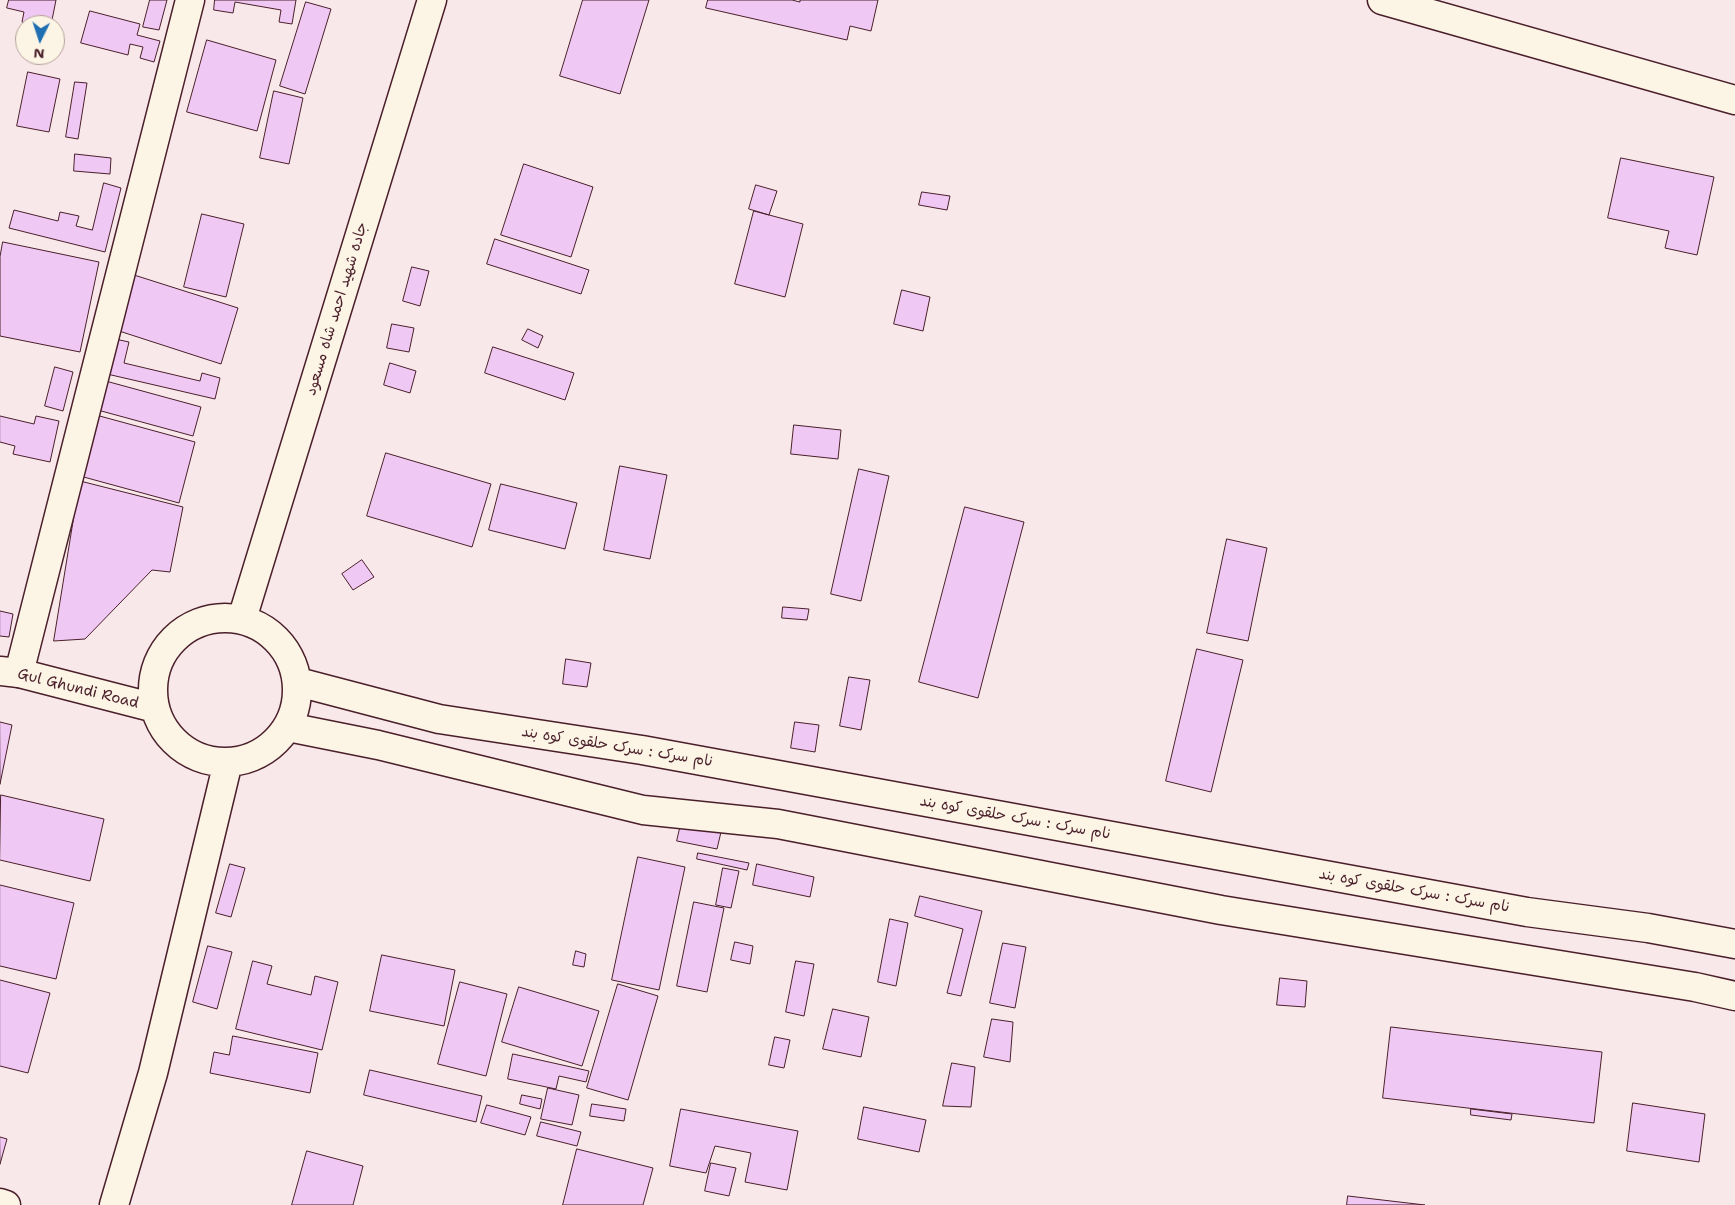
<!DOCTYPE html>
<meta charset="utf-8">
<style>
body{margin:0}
#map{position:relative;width:1735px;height:1205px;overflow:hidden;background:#f8e8e9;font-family:"Shantell Sans",sans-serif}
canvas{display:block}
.north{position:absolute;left:15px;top:15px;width:50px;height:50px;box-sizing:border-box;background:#fcf5e5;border:1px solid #b59f9b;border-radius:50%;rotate:184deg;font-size:14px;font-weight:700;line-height:20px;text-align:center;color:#4a1f2b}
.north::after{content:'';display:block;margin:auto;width:18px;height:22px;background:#1f6fb2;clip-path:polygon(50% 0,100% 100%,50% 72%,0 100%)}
</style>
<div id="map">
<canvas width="1735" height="1205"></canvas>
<div class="north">N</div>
</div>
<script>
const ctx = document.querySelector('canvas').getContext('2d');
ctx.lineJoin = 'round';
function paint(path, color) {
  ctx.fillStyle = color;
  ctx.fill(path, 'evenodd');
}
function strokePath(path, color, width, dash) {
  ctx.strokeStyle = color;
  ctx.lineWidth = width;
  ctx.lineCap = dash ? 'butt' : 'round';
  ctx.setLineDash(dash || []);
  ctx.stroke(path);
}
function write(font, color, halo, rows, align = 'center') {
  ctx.font = font + ' "Shantell Sans","Playpen Sans Arabic",sans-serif';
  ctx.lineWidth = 5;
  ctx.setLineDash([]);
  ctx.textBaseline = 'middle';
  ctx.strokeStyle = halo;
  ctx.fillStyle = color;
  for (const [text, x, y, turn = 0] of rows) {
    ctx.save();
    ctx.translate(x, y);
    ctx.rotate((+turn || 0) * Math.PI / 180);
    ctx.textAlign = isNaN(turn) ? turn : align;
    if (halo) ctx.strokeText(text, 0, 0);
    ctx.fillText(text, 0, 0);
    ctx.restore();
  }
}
const building = new Path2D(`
 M9 0H56L51 25H34L22 22 24 12 7 8Z
 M150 0H167L159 30 143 27Z
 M215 0H296L292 24 279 22 281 10 235 2 233 13 214 10Z
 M583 0H649L620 94 560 76Z
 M708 0H792L800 2V0H878L871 31 850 26 847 40 706 8Z
 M306 2 331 9 305 94 280 86Z
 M90 11 140 24 137 35 160 41 154 62 140 58 143 47 130 44 128 55 81 43Z
 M207 40 276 60 257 131 187 112Z
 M28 72 60 79 49 132 17 126Z
 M75 82 87 83 78 139 66 137Z
 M274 91 303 98 289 164 260 158Z
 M75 154 111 158 110 174 74 171Z
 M1621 158 1714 177 1697 255 1665 248 1669 231 1608 218Z
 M524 164 593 187 571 257 501 235Z
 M104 183 121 188 105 252 9 228 14 210 58 221 60 212 79 216 76 226 92 230Z
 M756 185 777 191 769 215 749 209Z
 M922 192 950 196 947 210 919 205Z
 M754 211 803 224 785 297 735 284Z
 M202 214 244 224 226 297 184 287Z
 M495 239 589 270 581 294 487 264Z
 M3 242 99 262 80 352 0 336V257Z
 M412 267 429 271 420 306 403 301Z
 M134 275 238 308 221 364 116 330Z
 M902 290 930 297 923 331 894 324Z
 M392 324 414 328 409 352 387 348Z
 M528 329 543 336 538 348 522 340Z
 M115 339 129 342 124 363 200 381 202 373 220 378 215 399 107 374Z
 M493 347 574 373 565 400 485 373Z
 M390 363 416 371 410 393 384 385Z
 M55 367 73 372 63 411 45 406Z
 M102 380 201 407 193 436 94 409Z
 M96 415 195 442 179 503 80 476Z
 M0 416 34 424 36 416 59 421 50 462 13 454 15 446 0 442Z
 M794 425 841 430 838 459 791 454Z
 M386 453 491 484 472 547 367 516Z
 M620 466 667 475 650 559 604 550Z
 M859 469 889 476 861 601 831 594Z
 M80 481 183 507 170 572 152 570 85 639 54 641Z
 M501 484 577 503 565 549 489 530Z
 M965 507 1024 522 978 698 919 682Z
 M1227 539 1267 548 1248 641 1207 633Z
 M362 560 374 577 353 590 342 574Z
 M783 607 809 609 807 620 782 618Z
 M0 611 13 614 9 637 0 636Z
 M1197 649 1243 660 1211 792 1166 781Z
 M566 659 591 663 587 687 563 684Z
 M849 677 870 680 861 730 840 726Z
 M0 722 12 725 0 784Z
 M795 722 819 725 815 752 791 748Z
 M1 795 104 819 90 881 0 860Z
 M681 824 721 832 717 849 677 841Z
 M698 853 749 863 747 870 697 859Z
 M638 857 685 867 659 990 612 980Z
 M230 864 245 868 231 917 216 913Z
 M757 864 814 877 810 897 753 885Z
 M723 868 739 871 731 908 716 905Z
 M0 885 74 903 56 979 0 966Z
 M920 896 982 911 961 996 947 993 963 929 915 916Z
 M694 902 724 908 707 992 677 986Z
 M890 919 908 923 896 986 878 982Z
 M735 942 753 946 750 964 731 960Z
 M1003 943 1026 947 1015 1008 990 1003Z
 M208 946 232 952 217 1009 193 1002Z
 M576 951 586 954 584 967 573 965Z
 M382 955 455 970 444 1026 370 1011Z
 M253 961 272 966 267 984 311 995 315 976 338 982 322 1050 236 1029Z
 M796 961 814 964 804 1016 786 1012Z
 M1280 978 1307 981 1305 1007 1277 1005Z
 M0 980 50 993 28 1073 0 1066Z
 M460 982 507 994 486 1076 438 1064Z
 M618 984 658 996 628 1100 587 1088Z
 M519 987 599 1011 582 1066 502 1042Z
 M833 1009 869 1017 861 1057 823 1049Z
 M992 1019 1013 1022 1010 1062 984 1057Z
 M1391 1027 1602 1052 1594 1123 1383 1098Z
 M233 1036 318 1053 310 1093 210 1073 214 1052 229 1055Z
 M775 1037 790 1040 784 1068 769 1065Z
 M513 1054 589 1071 586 1082 559 1076 556 1089 508 1079Z
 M952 1063 975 1067 971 1107 943 1106Z
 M370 1070 482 1096 476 1122 364 1095Z
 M548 1088 579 1095 572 1125 541 1119Z
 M522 1095 542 1099 540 1109 520 1104Z
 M1633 1103 1705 1114 1699 1162 1627 1151Z
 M592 1104 626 1109 624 1121 590 1116Z
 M487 1105 531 1117 525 1135 481 1123Z
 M864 1107 926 1120 919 1152 858 1139Z
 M681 1109 798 1131 787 1190 745 1182 751 1153 715 1146 706 1173 670 1166Z
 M1471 1109 1512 1114 1511 1120 1471 1115Z
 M541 1122 581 1132 577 1146 537 1136Z
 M0 1137 7 1139 0 1164Z
 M577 1149 653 1168 643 1205H563Z
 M307 1151 363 1166 353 1205H292Z
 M711 1163 736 1168 729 1196 705 1191Z
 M1348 1196 1425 1205H1347Z`);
paint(building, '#efc9f3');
strokePath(building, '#4a1f2b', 1);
const street = new Path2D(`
 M1382 0 1735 100
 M19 673 190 0
 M288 727 378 745 643 810 778 824 1221 910 1695 987 1735 996
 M0 1203 6 1205`);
const secondary = new Path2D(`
 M153 690a72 72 0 1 1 144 0a72 72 0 1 1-144 0Z
 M242 619 432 0
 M0 671 19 673 155 708
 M298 682 439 719 642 750 1527 912 1648 928 1735 944
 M114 1205 153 1073 228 762`);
strokePath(street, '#4a1f2b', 31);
strokePath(secondary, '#4a1f2b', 31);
strokePath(street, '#fcf5e5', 28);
strokePath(secondary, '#fcf5e5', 28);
write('15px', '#4a1f2b', '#fcf5e5', [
 ["جاده شهيد احمد شاه مسعود",337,309,-73],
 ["Gul Ghundi Road",78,689,14],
 ["نام سرک : سرک حلقوی کوه بند",617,747,9],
 ["نام سرک : سرک حلقوی کوه بند",1015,818,10],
 ["نام سرک : سرک حلقوی کوه بند",1414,891,10]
]);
</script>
